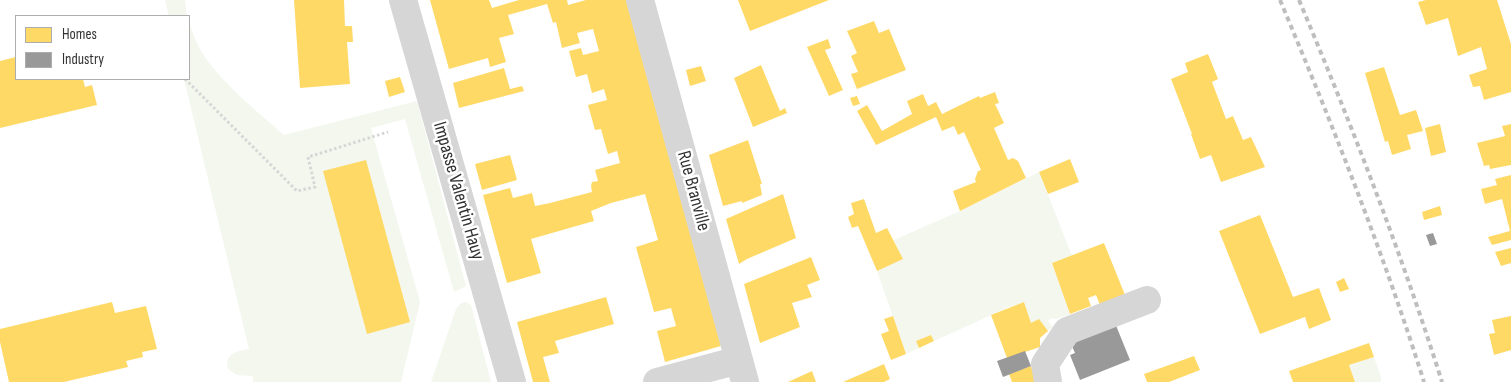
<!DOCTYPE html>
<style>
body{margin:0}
#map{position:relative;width:1511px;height:382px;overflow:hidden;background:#fff;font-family:"Sofia Sans Condensed",sans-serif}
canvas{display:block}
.legend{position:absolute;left:15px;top:15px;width:175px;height:65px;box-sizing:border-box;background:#fff;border:1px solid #adadad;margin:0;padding:6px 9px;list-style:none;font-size:15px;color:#323232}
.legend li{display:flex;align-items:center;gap:10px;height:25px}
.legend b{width:25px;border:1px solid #adadad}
</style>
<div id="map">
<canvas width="1511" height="382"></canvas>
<ul class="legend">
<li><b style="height:14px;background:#ffd966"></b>Homes</li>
<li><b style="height:14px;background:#999"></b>Industry</li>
</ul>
</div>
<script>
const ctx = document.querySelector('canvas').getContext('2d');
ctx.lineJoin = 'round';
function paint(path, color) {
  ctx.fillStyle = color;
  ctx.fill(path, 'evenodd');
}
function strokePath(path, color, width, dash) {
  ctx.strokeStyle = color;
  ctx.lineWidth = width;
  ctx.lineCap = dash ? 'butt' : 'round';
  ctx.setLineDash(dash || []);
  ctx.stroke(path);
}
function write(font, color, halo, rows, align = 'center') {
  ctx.font = font + ' "Sofia Sans Condensed",sans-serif';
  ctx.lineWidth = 5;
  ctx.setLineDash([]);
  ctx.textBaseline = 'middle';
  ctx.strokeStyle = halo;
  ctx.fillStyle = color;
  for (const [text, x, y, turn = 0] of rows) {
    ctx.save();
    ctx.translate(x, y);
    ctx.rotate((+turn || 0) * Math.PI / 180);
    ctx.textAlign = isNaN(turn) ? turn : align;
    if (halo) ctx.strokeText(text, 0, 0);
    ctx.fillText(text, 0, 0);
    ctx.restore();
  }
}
paint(new Path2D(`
 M165 0H185L187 16H169Z
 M189 23C193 32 196 43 201 51 220 82 257 111 284 135L417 101 466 286 454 292 405 119 371 128 420 302 401 382H253V376L237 375 228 369C224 354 237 351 249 349L184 79H189Z
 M1039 172 1072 256 1052 263 1070 314 1056 319 1052 318 1048 321 1053 327 1048 331 1039 320 1031 323 1024 302 1009 307 934 341 931 335 917 341 919 348 906 354 877 271 902 259 894 240 960 211Z
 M461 303 466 302 471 305 491 382H431L456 309Z
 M1374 357 1381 377V382H1355L1349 365Z`), '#f3f7ee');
paint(new Path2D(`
 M294 0H344L345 26H352L353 42H347L350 84 300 88Z
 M430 0H489L492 8 519 0H567L568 5 586 0H626L721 346 665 362 657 331 676 326 671 308 654 312 636 247 658 240 645 194 611 203 591 211 594 221 531 239 541 273 507 283 483 195 510 188 513 198 532 193 535 206 550 203 592 192 591 186 592 182 598 181 595 170 620 163 617 151 608 154 601 129 595 130 588 105 607 100 604 89 592 93 587 74 576 77 569 51 581 48 583 55 599 51 593 29 577 33 580 43 562 48 556 22 553 23 547 4 508 15 514 34 499 38 506 62 490 67 488 58 449 69Z
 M738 0H829L750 31Z
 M1426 0H1497L1511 44V92L1484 100 1480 86 1473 87 1469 75 1487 69 1481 47 1458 56 1448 18 1426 25 1418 2Z
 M874 21 879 33 889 29 906 70 857 89 851 74 858 72 851 56 857 53 847 31Z
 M828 39 831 48 825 50 843 90 829 96 807 47Z
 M1208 54 1218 79 1212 82 1226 119 1233 116 1243 140 1251 137 1265 167 1221 182 1211 155 1200 159 1191 134H1192L1171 79 1188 72 1185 63Z
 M16 57V79H83L85 87 92 85 97 105 0 128V61Z
 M761 65 780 111 785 108 787 113 753 127 734 78Z
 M701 66 706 81 690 86 686 70Z
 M1384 67 1400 115 1416 110 1423 131 1407 135 1411 149 1392 155 1388 141 1385 142 1365 73Z
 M504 68 510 89 522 86 524 91 459 108 453 83Z
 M400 77 405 92 389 97 385 81Z
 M995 92 999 103 995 104 1004 123 994 128 1008 160 1013 158 1018 161 1026 178 960 211 953 191 976 182 975 179 978 171 981 170 964 132 958 135 954 126 942 131 936 117 876 145 857 111 867 105 882 131 912 114 907 101 923 94 928 106 936 102 942 114 979 96 980 98Z
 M857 96 860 104 853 106 850 98Z
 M1440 124 1446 152 1431 156 1425 128Z
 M1511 124V165L1490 169 1489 165 1484 166 1477 143 1505 136 1502 126Z
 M748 140 762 184H760L762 195 742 203V201L723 206 709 155Z
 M510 155 517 180 482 190 475 164Z
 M1070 159 1079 182 1048 194 1039 172Z
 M366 160 410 322 367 334 323 171Z
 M1511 175V240L1492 245 1488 237 1510 231 1502 199 1485 204 1481 189 1497 185 1495 179Z
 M783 194 796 238 747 259 739 264 726 219Z
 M864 199 876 233 887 228 903 259 877 271 858 226 852 228 848 217 854 214 851 203Z
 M1440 206 1442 215 1424 220 1422 212Z
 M1260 215 1293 297 1319 288 1331 320 1309 329 1305 317 1260 334 1219 231Z
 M1104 243 1125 295 1100 305 1096 295 1088 298 1091 306 1070 314 1052 263Z
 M1511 248V263L1501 266 1495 252Z
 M811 257 820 280 807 285 812 297 792 303 800 327 760 343 744 284Z
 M1344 278 1349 289 1340 292 1336 282Z
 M606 297 614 324 555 341 559 353 543 357 550 382H533L517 322Z
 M112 302 115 313 146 306 157 349 142 352 143 357 126 361 128 367 64 382H9L0 342V329Z
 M1024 302 1031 323 1039 319 1048 331 1040 338V347L1007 358 991 315Z
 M893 316 906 354 891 360 881 334 889 331 884 319Z
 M1511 316V350L1494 355 1489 334 1495 333 1492 320Z
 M931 335 934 341 919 348 916 341Z
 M1369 343 1374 357 1349 365 1355 382H1293L1289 371Z
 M1194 356 1200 370 1169 382H1147L1144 374Z
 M884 364 890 379 884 382H843Z
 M1031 366 1037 382H1012L1009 374Z
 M812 371 816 382H788Z`), '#ffd966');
paint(new Path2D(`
 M1433 233 1437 244 1430 246 1426 235Z
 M1115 323 1130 360 1080 380 1070 355 1075 353 1070 342Z
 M1025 351 1031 366 1003 377 997 361Z`), '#999');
strokePath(new Path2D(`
 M185 79 297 191 315 187 308 157 388 132`), '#d6d6d6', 3, [2.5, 2.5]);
strokePath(new Path2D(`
 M403 0 512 382
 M640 0 745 382
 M657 382 739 360
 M1048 382 1045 364 1067 331 1147 300`), '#d6d6d6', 28);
strokePath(new Path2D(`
 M1280 0C1333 126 1383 252 1424 382
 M1299 0C1352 126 1401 252 1442 382`), '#bebebe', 4, [5, 4]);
write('19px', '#323232', '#fff', [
 ["Impasse Valentin Hauy",458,191,74],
 ["Rue Branville",693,191,75]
]);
</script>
